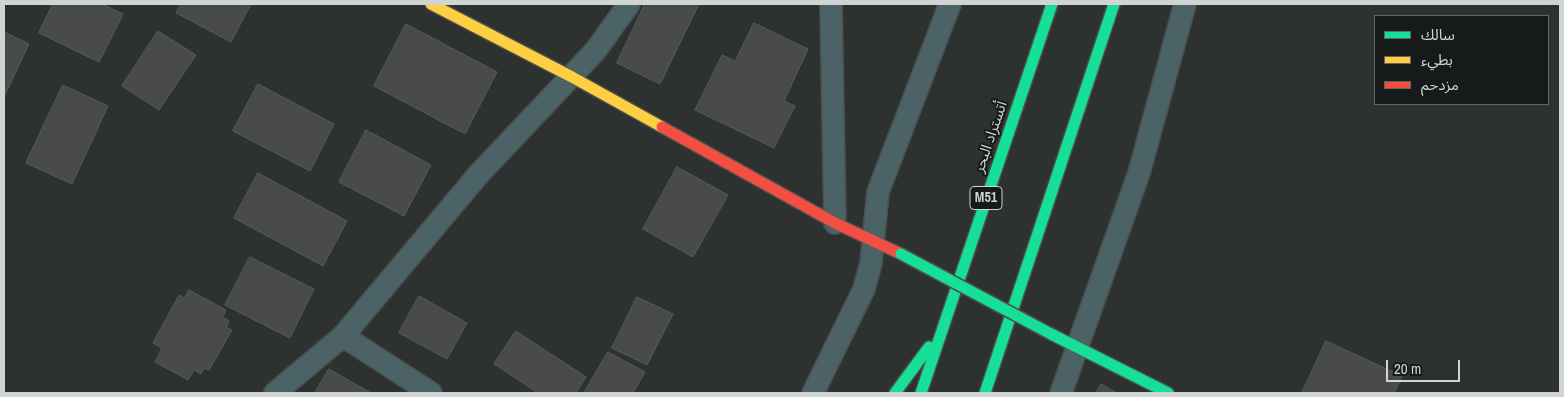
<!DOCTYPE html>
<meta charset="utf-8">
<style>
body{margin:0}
#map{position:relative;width:1564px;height:397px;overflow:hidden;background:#2d3231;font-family:"Archivo Narrow","Noto Sans Arabic",sans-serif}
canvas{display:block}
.frame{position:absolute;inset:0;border:5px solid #d0d5d4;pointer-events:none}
.legend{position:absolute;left:1374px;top:15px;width:175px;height:90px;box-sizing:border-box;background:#171a1a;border:1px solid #616564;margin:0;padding:6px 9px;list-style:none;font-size:15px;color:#d0d5d4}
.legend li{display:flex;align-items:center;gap:10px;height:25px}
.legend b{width:25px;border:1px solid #616564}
.scale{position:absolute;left:1386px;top:360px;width:74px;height:22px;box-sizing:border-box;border:2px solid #d0d5d4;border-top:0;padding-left:6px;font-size:15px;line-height:18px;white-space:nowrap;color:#d0d5d4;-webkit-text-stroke:4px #171a1a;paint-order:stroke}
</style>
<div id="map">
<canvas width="1564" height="397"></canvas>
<div class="frame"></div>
<ul class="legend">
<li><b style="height:6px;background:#16e098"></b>سالك</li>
<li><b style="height:6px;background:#ffcf43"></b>بطيء</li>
<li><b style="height:6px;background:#f24e42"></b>مزدحم</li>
</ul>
<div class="scale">20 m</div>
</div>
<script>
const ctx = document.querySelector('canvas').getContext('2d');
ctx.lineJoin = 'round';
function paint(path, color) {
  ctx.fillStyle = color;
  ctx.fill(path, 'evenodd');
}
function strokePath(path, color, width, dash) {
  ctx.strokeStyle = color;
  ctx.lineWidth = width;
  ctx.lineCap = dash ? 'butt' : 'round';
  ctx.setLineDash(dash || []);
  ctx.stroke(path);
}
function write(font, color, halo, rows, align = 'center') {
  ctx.font = font + ' "Archivo Narrow","Noto Sans Arabic",sans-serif';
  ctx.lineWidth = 4;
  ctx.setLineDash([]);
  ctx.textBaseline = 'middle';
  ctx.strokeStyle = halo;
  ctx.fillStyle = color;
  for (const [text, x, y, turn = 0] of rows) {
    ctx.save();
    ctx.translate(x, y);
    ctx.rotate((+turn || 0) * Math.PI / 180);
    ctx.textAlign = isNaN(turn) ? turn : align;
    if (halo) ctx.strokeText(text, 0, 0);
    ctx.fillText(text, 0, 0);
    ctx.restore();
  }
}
const building = new Path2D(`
 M53 4H102L123 14 99 62 39 33Z
 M181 4H251L231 42 176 13Z
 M645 4H699L660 84 617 63Z
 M754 23 808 49 784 101 795 106 774 148 695 110 722 55 735 61Z
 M406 24 497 72 465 134 374 86Z
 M158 31 196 55 159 110 122 86Z
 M4 32 29 44 4 97Z
 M258 84 334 124 310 171 233 131Z
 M63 85 108 106 72 184 26 163Z
 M366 130 431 165 404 216 339 182Z
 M677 167 728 195 693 257 643 229Z
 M258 173 347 221 323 266 234 218Z
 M250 257 314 289 290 338 225 305Z
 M189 290 226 310 223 317 229 321 226 327 232 330 209 370 204 368 201 374 194 370 188 380 155 362 162 348 153 343 179 295 184 298Z
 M419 296 467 323 447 359 399 333Z
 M637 297 673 314 647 365 612 348Z
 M516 331 586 377 576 393H538L494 364Z
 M1326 341 1402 376 1394 393H1302Z
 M608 352 645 372 633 393H584Z
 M329 369 371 393H315Z
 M1101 384 1117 393H1096Z`);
paint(building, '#484b4a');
strokePath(building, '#565a59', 1);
const street = new Path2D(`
 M831 4 835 223
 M343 336 431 393
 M275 393 343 336 478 175 596 50 629 4
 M813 393 864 289 871 263 878 192 950 4
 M1061 393 1139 173 1185 4`);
const fast = new Path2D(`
 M1051 334 1168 393
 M895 393 929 347
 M921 393 1052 4
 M985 393 1114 4`);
const slow = new Path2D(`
 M431 4 572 77 662 127`);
const jam = new Path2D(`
 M662 127 835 223 901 254`);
strokePath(street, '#4b4f4e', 24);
strokePath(fast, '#4b4f4e', 14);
strokePath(slow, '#4b4f4e', 14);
strokePath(jam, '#4b4f4e', 14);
strokePath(street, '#4b6267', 21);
strokePath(fast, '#16e098', 11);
strokePath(slow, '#ffcf43', 11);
strokePath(jam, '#f24e42', 11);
const fastBridge = new Path2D(`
 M901 254 1051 334`);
strokePath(fastBridge, '#4b4f4e', 14, []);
strokePath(fastBridge, '#16e098', 11);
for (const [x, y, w] of [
 [986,198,32]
]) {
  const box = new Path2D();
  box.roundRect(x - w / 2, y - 11.5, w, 23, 4);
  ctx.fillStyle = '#171a1a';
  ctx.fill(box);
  strokePath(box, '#d0d5d4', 1);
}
write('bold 14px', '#d0d5d4', null, [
 ["M51",986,198]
]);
write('15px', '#d0d5d4', '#171a1a', [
 ["أتستراد البحر",991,137,-71]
]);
</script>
